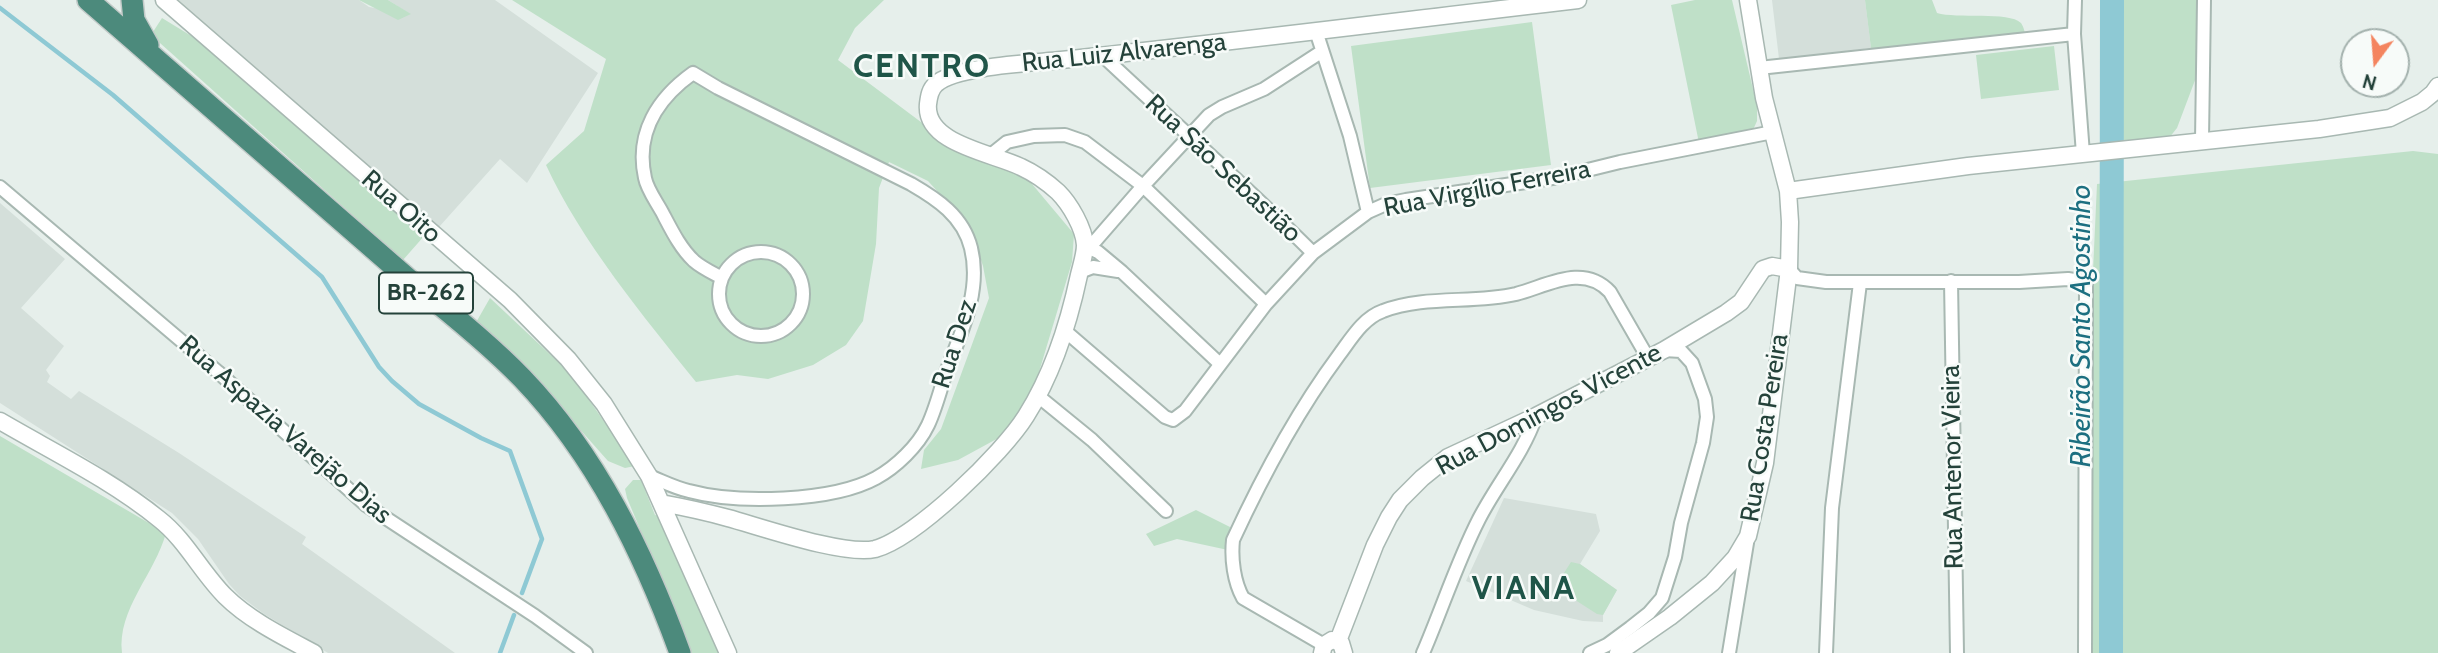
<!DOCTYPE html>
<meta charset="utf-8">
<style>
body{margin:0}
#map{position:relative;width:2438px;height:653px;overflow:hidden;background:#e6efeb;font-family:Cabin,sans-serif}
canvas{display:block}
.north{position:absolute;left:2340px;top:28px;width:70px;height:70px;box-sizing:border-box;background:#f7fbf9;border:2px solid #a3b1ad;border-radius:50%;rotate:196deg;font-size:19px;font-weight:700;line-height:28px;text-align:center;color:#24423a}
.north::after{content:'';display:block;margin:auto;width:24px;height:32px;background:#f4845f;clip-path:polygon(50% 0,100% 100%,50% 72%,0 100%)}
</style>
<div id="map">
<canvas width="2438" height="653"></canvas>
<div class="north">N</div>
</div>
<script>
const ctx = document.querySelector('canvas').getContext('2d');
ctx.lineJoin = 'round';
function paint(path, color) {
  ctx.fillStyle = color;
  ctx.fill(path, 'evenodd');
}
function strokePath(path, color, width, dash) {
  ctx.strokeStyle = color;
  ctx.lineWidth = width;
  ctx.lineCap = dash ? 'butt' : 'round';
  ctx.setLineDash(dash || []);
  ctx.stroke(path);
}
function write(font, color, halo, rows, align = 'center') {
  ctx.font = font + ' Cabin,sans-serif';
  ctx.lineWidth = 5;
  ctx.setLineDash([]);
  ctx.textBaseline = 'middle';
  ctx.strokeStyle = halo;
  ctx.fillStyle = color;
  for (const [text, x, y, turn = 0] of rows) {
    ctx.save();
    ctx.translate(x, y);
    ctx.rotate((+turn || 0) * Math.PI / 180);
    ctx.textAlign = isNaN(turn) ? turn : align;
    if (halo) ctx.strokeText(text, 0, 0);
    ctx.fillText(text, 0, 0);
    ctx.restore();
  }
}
paint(new Path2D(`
 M177 0H359L369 7 410 14 388 0H495L598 73 527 183 500 159 439 227Z
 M1772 0H1865L1871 48 1779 59Z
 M0 203 65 259 21 308 64 346 46 370 50 376 47 382 71 399 79 391 179 453 306 537 302 544 455 653H328L264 614 240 596 229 584 198 539 172 513 0 403Z
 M1504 498 1596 514 1600 531 1580 564 1617 590 1603 615V622L1583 621 1534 610 1466 581Z`), '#d4dfda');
paint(new Path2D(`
 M359 0H388L411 14 398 20Z
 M512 0H884L855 28 838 60 953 146 1027 178 1074 234 1072 262 1033 392 1004 435 958 460 921 469 924 450 941 429 989 298 983 266 970 227 928 181 889 162 879 188 876 244 863 321 846 345 813 365 768 379 737 375 696 382C644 317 581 241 546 165L584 131 606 59Z
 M1695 0H1732L1757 106V121L1752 132 1699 143 1671 5Z
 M1865 0H1932L1937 13C1956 19 2009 11 2021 23 2024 27 2025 34 2027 39L1872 56Z
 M2112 0H2198L2197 75 2177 128 2169 138 2112 146Z
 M162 18 229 59 425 235 403 260 151 35Z
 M1532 22 1551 165 1370 188 1351 46Z
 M2054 46 2059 90 1981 99 1976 55Z
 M2413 151 2438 154V653H2092L2087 401 2097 184Z
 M490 298 571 374 635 466 625 468 608 461 561 408 474 326Z
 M0 436 166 533C155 574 117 609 122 653H0Z
 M633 480H641L655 515 659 516 724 653H692L627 498 625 489Z
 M1196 510 1230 527 1228 550 1177 539 1154 546 1146 534Z
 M1571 562 1580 564 1617 590 1603 615 1597 614 1555 587Z`), '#bfe0c8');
strokePath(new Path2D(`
 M0 8 113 95 322 277 379 367 392 381 419 404 481 438 510 451 542 539 522 593
 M500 653 514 615`), '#8ec9d4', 4.5);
strokePath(new Path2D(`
 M2111 653 2112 0`), '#8ec9d4', 24);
const minor = new Path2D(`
 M2075 0 2074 34 2083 154
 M1316 31 1350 136 1368 212
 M1103 56C1173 122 1245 185 1313 253
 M1759 68 2074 34
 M2202 140 2204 0
 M992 154 1007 142 1034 136 1065 135 1085 142 1143 186 1266 304
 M0 187 218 372 366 505 535 616 586 653
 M1085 246 1098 252 1122 272 1220 364
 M1090 247 1143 186 1209 115 1222 107 1264 89 1321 52
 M719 294a42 42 0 1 1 84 0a42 42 0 1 1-84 0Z
 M1789 269 1797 278 1826 282H2019L2068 279 2086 282 2085 653
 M1080 272 1093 267 1118 271
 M1951 281 1957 653
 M1064 330 1165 417 1173 420 1185 411 1266 304 1313 253 1368 212 1386 204 1406 200 1559 177 1620 162 1773 132
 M1038 396 1092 440 1166 511
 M649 476C662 481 675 488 689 491 737 504 832 502 876 478 896 467 918 446 928 425 935 410 940 392 945 375 960 335 982 292 971 248 963 216 937 199 911 184L718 88 693 73C658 98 635 133 645 178 647 189 656 201 662 212 671 229 680 248 694 261 702 268 713 273 722 278
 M1324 645 1243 598C1234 582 1231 559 1233 540 1263 475 1296 413 1339 355 1351 339 1363 318 1383 311 1425 295 1473 304 1516 294 1547 286 1583 263 1610 292L1648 358
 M1423 653C1442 609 1457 562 1479 519 1497 484 1523 454 1536 416
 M1590 653 1607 645 1630 628 1649 613 1662 598 1675 557 1681 523 1703 443 1707 417 1705 399 1692 363 1681 351 1664 350
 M1729 653 1747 543
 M1826 653 1832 508 1860 283`);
const tertiary = new Path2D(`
 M164 0 510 300 568 359 604 404 649 476 728 653
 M1788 191 1968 166 2319 129 2390 118 2422 102 2433 93 2438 86
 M0 421C53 452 111 480 159 519 186 540 201 572 225 596 249 620 284 637 314 653
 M661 503C683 507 706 512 728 518 761 527 844 556 875 549 916 538 1003 453 1026 416 1052 375 1069 322 1079 275 1081 266 1085 255 1085 245 1084 228 1070 204 1058 192 1047 182 1034 173 1021 167 993 153 924 144 928 104 929 96 930 89 936 84 955 66 1033 63 1061 60 1233 42 1406 20 1578 0
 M1338 641 1375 545 1389 517 1400 500 1422 478 1448 457 1536 416 1664 350 1726 313 1741 302 1763 269 1772 266 1789 269
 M1322 653 1324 645 1332 640 1341 643 1344 653
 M1618 653 1670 617 1712 583 1735 558 1748 536 1765 463 1789 269 1790 222 1788 191 1764 98 1748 0`);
const trunk = new Path2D(`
 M88 0 414 284C452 314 489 344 522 378 596 455 644 554 680 653
 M132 0 134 20 148 45`);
strokePath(minor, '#a8b8b2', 16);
strokePath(tertiary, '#a8b8b2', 19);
strokePath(trunk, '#c2cac8', 24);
strokePath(minor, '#fff', 12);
strokePath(tertiary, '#fff', 16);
strokePath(trunk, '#4c8a7c', 21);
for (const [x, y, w] of [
 [426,293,94]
]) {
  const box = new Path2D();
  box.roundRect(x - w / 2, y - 20.5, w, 41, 5);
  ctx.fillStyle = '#f7fbf9';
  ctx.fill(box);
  strokePath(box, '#24423a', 2);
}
write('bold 24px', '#24423a', null, [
 ["BR-262",426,293]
]);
write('26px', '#24423a', '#f7fbf9', [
 ["Rua Luiz Alvarenga",1124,53,-6],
 ["Rua São Sebastião",1223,169,43],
 ["Rua Virgílio Ferreira",1487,189,-11],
 ["Rua Oito",401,207,41],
 ["Rua Dez",955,344,-72],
 ["Rua Domingos Vicente",1549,410,-28],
 ["Rua Costa Pereira",1765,428,-81],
 ["Rua Aspazia Varejão Dias",285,430,41],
 ["Rua Antenor Vieira",1953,467,-91]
]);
write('italic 28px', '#1c6f80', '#f7fbf9', [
 ["Ribeirão Santo Agostinho",2082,326,-90]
]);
ctx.letterSpacing = '2px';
write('bold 33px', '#1f5548', '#f7fbf9', [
 ["CENTRO",922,67],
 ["VIANA",1524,589]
]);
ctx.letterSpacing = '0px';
</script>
